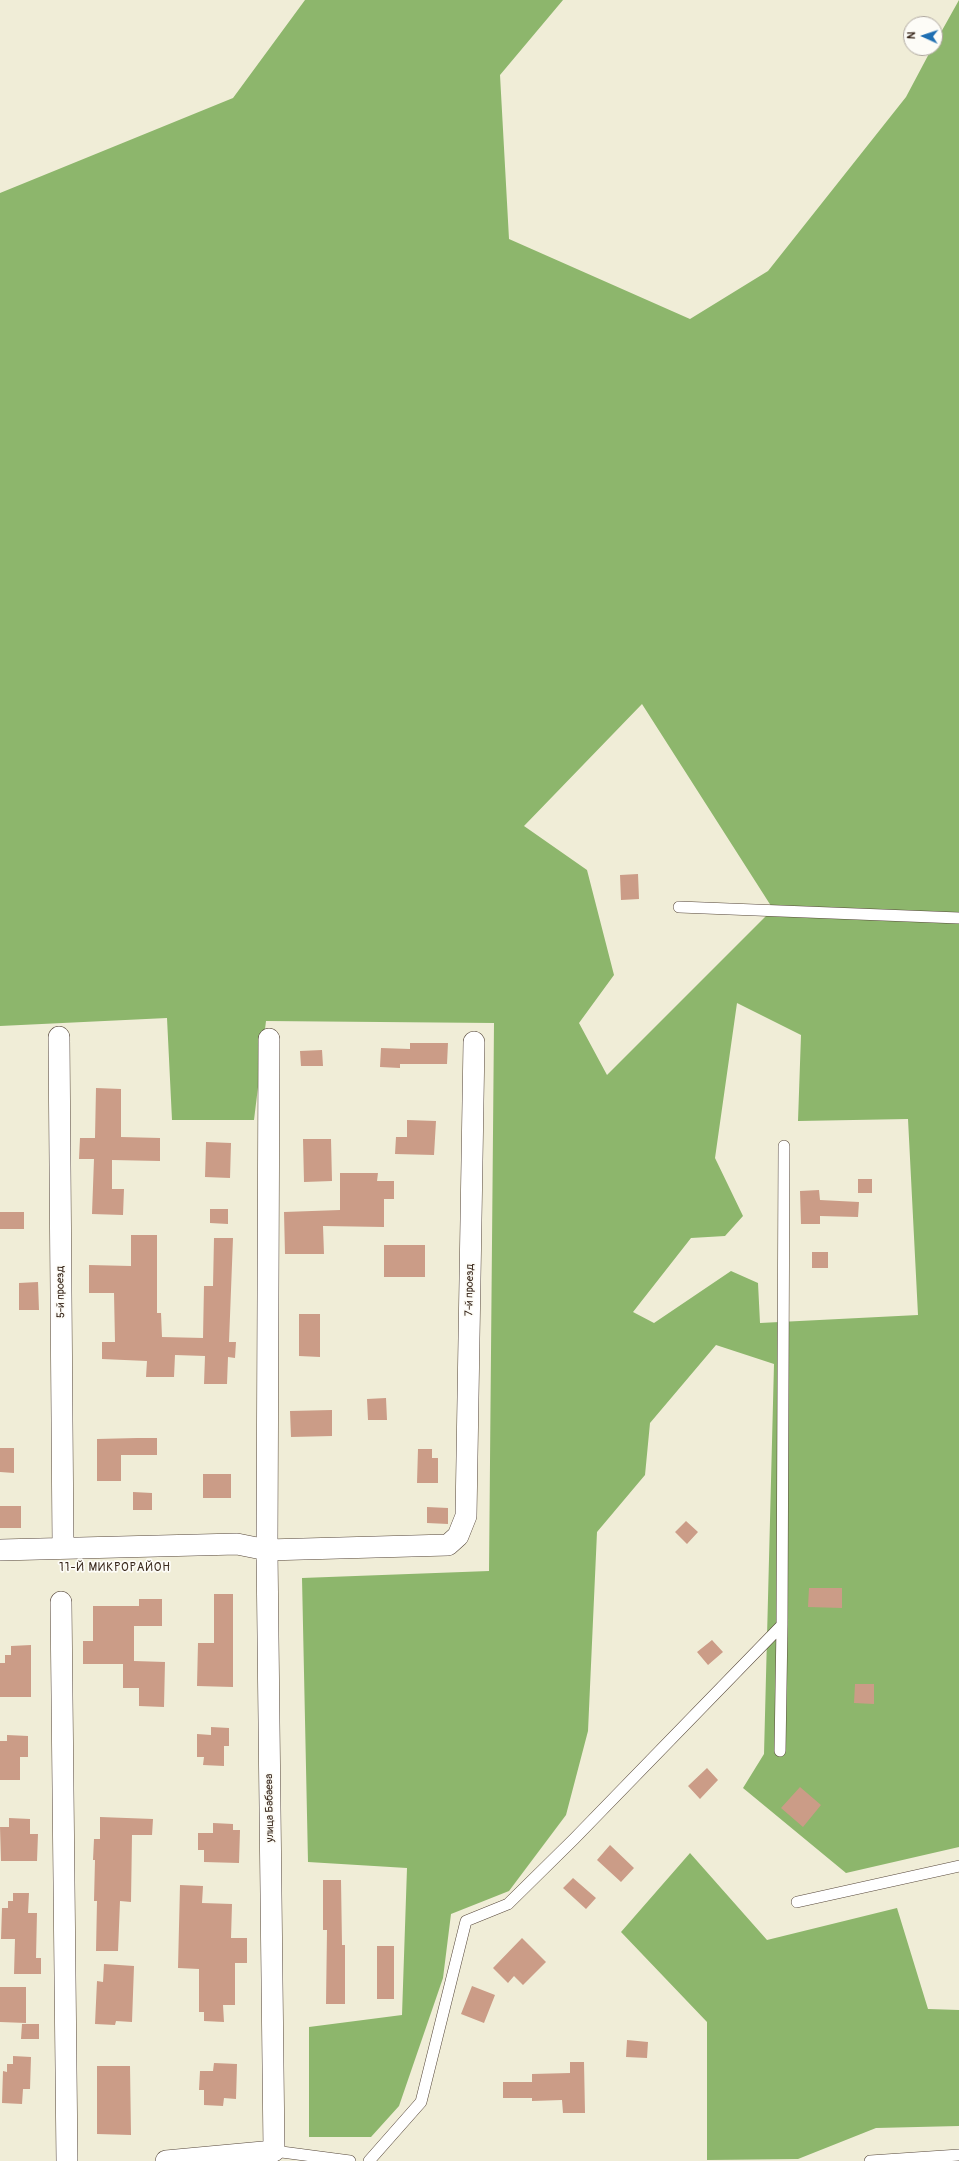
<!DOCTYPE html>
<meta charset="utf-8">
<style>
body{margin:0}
#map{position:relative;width:959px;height:2161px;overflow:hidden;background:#f0edd7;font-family:Pangolin,sans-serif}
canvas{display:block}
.north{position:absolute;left:903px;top:16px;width:40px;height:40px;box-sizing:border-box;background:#fdfcf7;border:1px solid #afa8a0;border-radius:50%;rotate:273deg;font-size:11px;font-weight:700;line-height:16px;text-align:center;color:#3b2a1e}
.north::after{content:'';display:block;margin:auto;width:14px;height:18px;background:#1f6fb2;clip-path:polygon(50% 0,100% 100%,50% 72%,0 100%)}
</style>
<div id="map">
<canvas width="959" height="2161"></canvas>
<div class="north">N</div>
</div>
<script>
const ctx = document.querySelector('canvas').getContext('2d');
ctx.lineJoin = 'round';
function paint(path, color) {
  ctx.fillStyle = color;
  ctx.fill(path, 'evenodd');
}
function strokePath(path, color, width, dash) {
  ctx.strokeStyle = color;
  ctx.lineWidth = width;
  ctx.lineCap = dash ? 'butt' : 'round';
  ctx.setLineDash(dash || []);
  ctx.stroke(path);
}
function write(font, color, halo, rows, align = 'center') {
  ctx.font = font + ' Pangolin,sans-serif';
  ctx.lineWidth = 3.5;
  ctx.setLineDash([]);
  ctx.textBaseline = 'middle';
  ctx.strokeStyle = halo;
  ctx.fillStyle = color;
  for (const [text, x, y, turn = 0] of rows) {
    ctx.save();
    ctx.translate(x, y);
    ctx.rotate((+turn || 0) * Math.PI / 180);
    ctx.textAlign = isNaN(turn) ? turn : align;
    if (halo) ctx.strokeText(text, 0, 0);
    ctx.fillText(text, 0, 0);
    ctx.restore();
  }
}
paint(new Path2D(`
 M305 0H563L500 75 509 239 690 319 768 271 906 97 932 48H935V43L959 0V1847L846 1873 743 1788 764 1754 774 1364 716 1345 650 1423 645 1475 597 1532 588 1731 566 1815 509 1891 451 1914 443 1978 399 2106 371 2137H309V2027L402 2015 407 1868 308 1862 302 1578 489 1571 494 1023 266 1021 254 1120H172L167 1018 0 1026V193L233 98ZM642 704 773 909 607 1075 579 1023 614 975 587 870 524 826ZM737 1003 801 1035 798 1121 908 1119 918 1315 760 1323 758 1283 731 1271 654 1323 633 1312 691 1238 725 1236 743 1216 715 1158Z
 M690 1853 767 1940 897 1908 928 2009 959 2010V2126L876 2128 798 2159 707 2160V2022L621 1932Z`), '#8db66c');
paint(new Path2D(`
 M638 874 639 899 621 900 620 875Z
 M410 1043H448L447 1064H400V1068L380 1067 381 1048 410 1049Z
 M322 1050 323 1066H301L300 1051Z
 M96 1088 121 1089V1137L160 1138V1161L112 1160V1189H124L123 1215 92 1214 94 1159H79L80 1138H95Z
 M407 1120 436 1121 434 1155 395 1154 396 1137H407Z
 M303 1139H331L332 1181 304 1182Z
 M206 1142 231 1143 230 1178 205 1177Z
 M340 1173H378L377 1181H394V1199H384V1227L323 1226 324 1254H285L284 1212 340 1210Z
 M858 1179H872V1193H858Z
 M819 1190 820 1200 859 1202 858 1217 820 1216V1224H801L800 1191Z
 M210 1209H228V1224L210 1223Z
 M0 1212H24V1229H0Z
 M131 1235H157V1313H161L162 1337 203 1338 204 1286H213L214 1238H233L229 1342H236L235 1358 228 1357 227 1384H204L205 1356 175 1355 174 1377H146L147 1361 102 1359V1342H115L114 1293H89V1265L131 1266Z
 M384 1245H425V1277H384Z
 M812 1252H828V1268H812Z
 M38 1282 39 1310H19V1283Z
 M299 1314H320V1357L299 1356Z
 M386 1398 387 1420H368L367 1399Z
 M332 1410V1436L291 1437 290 1411Z
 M137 1438H157V1455H121V1481H97V1439Z
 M0 1448H14V1473L0 1472Z
 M418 1449H432V1458H438V1483H417Z
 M203 1474H231V1498H203Z
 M133 1492 152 1493V1510H133Z
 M0 1506H21V1528H0Z
 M427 1507 448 1508V1524L427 1523Z
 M686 1521 698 1532 687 1544 675 1532Z
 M809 1588H842V1608L808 1607Z
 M214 1594H233V1687L197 1686 198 1643H214Z
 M139 1599H162V1626H134V1661L165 1662 164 1707 139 1706V1688H123V1664H83V1641H93V1606H139Z
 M712 1640 723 1652 708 1665 697 1652Z
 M31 1645V1697H0V1663H5V1655H11V1646Z
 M855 1684H874V1704L854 1703Z
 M211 1727 229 1728V1746H224V1766L203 1765 204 1757H197V1734L211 1735Z
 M7 1735 28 1736V1757H20V1780H0V1741H7Z
 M707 1768 718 1780 700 1799 688 1786Z
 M800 1787 821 1805 803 1827 781 1808Z
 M100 1817 153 1819 152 1835H132L131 1902 120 1901 118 1951H96L97 1901H94L95 1860H93L94 1839H100Z
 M9 1818 30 1819V1834H38L37 1861H1L0 1827H9Z
 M213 1823 233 1824V1830H240L239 1863 204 1862V1850H198V1833H213Z
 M610 1845 634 1868 621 1882 597 1860Z
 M573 1878 596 1898 586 1909 563 1888Z
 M323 1880H341L342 1945H345V2004H326L327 1930H323Z
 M180 1885 203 1886 202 1903 232 1904 231 1938H247V1963H235V2005H223L224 2022 204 2021V2012H199V1969L178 1968Z
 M13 1893H29L28 1913H37L36 1958H41V1974H14L15 1939H1L2 1908H8V1901H13Z
 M522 1938 546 1962 523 1985 514 1976 508 1983 493 1968Z
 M377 1946H394V1999H377Z
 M104 1964 134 1966 132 2022 116 2021 115 2025 95 2024 97 1981 103 1982Z
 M472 1986 495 1995 484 2023 461 2014Z
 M0 1987H26V2023L0 2022Z
 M22 2024H39V2039H21Z
 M627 2040 648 2042 647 2058 626 2057Z
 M13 2056 31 2057 30 2089H23L22 2104 2 2103 3 2071 7 2072V2064H13Z
 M570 2062H584L585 2113H563L562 2100 532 2101V2098H503V2082H532V2074L570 2073Z
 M214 2063 237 2064 236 2099 224 2098 223 2106 204 2105V2090H199L200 2071H213Z
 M97 2066H130L131 2135 97 2134Z`), '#cb9c87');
const lane = new Path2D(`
 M679 907 959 918
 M782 1625 784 1146
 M797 1902 959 1866
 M274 2151 350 2161
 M369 2161 421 2102 466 1921 508 1904 574 1839 782 1625 780 1751
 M870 2161 959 2155`);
const street = new Path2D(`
 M59 1037 63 1547
 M0 1550 237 1544 267 1550 448 1545 458 1536 466 1516 474 1042
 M61 1602 67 2161
 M166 2161 274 2151 267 1550 269 1039`);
strokePath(lane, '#56473a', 12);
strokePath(street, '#56473a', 22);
strokePath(lane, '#fff', 11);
strokePath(street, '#fff', 21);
write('11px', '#3b2a1e', '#fdfcf7', [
 ["7-й проезд",470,1290,-89],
 ["5-й проезд",61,1292,-91],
 ["улица Бабаева",270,1808,-91]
]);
ctx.letterSpacing = '1px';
write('12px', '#3b2a1e', '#fdfcf7', [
 ["11-Й МИКРОРАЙОН",115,1568]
]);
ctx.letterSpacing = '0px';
</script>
